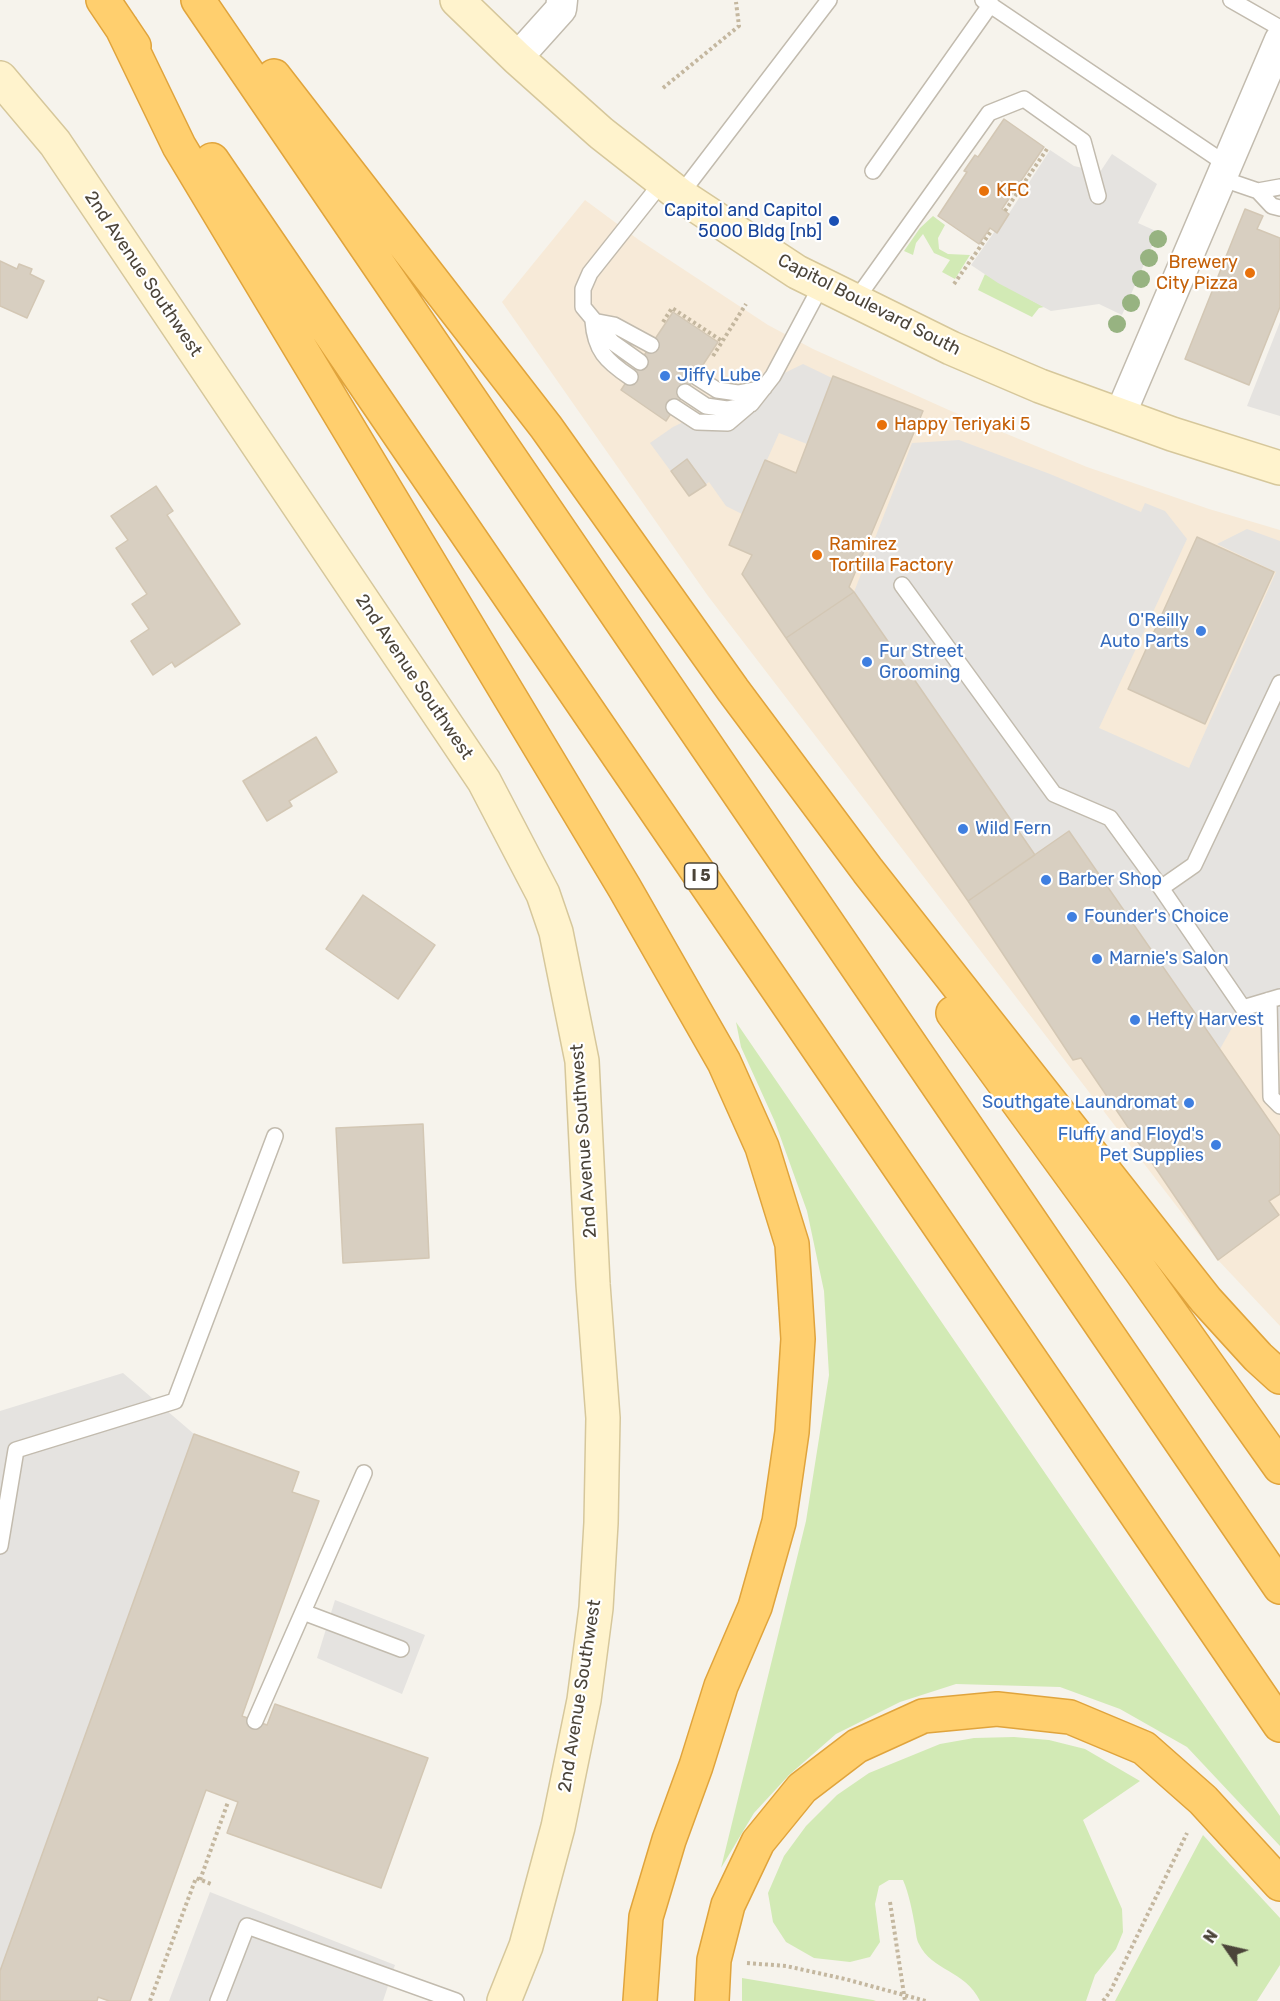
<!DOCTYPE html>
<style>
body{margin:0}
#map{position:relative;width:1280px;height:2001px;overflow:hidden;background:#f6f3ec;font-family:Rubik,sans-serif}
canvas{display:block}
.north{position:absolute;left:1196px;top:1917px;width:60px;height:60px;-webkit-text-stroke:4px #fff;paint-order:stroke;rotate:304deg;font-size:16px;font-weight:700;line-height:24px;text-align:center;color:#4b4439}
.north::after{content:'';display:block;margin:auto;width:21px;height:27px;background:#4b4439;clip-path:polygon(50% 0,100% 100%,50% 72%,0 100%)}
</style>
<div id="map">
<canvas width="1280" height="2001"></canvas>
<div class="north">N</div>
</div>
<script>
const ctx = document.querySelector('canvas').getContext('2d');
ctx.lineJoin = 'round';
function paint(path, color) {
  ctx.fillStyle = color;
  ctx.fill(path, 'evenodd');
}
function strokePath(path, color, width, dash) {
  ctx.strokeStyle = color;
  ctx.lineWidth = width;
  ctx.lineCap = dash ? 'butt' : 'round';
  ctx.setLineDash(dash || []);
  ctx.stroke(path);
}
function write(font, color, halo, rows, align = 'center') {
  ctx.font = font + ' Rubik,sans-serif';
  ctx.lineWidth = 4.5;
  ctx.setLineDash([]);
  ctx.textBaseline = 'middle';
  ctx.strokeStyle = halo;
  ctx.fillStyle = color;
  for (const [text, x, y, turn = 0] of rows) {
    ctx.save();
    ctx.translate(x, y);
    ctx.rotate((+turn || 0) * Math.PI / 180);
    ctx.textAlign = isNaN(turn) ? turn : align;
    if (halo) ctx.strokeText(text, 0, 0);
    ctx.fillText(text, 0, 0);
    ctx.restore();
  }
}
paint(new Path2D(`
 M585 200 639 240 768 325 813 349 951 411 1087 467 1209 509 1280 530V1326L1218 1260 708 596 502 302Z`), '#f7ead8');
paint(new Path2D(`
 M933 216 945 225 938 238 939 249 948 254 970 255 955 279 942 272 950 260 934 253 923 234 916 243 913 255 904 251 920 228Z
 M985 274 1044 307 1039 308 1032 317 978 290Z
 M736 1022 1280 1816V1846L1187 1747 1120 1709 1060 1687 956 1684 900 1702 836 1734 789 1775 754 1813 721 1868 806 1521 829 1375 824 1291 807 1211 775 1122 741 1047Z
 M1014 1737 1049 1740 1085 1749 1140 1781 1083 1820 1122 1909 1123 1932 1116 1949 1095 1975 1086 2001H980C965 1970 932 1971 919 1944 916 1939 916 1931 915 1926 912 1910 909 1894 903 1880H889L879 1886 875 1904 880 1942 870 1957 850 1962 814 1958 786 1942 773 1922 768 1893 784 1856 806 1826 837 1795 869 1773 940 1744 974 1738Z
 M1203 1835 1280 1918V1965L1257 2001H1115Z
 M742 1978 873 2000 876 2001H742Z`), '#d2eab5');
paint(new Path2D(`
 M1050 150 1074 166 1100 172 1112 154 1157 184 1138 223 1158 232 1122 315 1099 304 1051 311 998 283 971 265 995 231 997 232Z
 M1280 322V416L1247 406Z
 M803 364 832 378 807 444 779 433 767 460H765L742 514 726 506 709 482 689 496 650 443 673 427Z
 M959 440 1050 474 1141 512 1145 503 1165 511 1187 539 1099 728 1189 768 1276 572 1217 544 1247 529 1280 541V1053L1273 1048 1269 1001 1243 1008 1220 1049 1069 831 1035 855 854 592 912 443Z
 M123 1373 194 1434 0 1971V1411Z
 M335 1600 425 1635 402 1694 317 1658Z
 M210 1892 395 1965 383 2001H169Z`), '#e5e3e0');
const building = new Path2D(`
 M1004 119 1044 147 1002 209 1009 214 997 233 990 228 979 244 938 216 967 172 964 171 975 155 978 157Z
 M1245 209 1263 216 1257 229 1280 238V307L1249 385 1185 359Z
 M0 261 17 269 19 264 32 269 30 274 44 281 27 318 0 306Z
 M673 312 718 342 666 421 621 390Z
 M833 376 923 411 849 587 854 592 786 638 742 574 752 555 729 545 765 460 796 473Z
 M687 459 706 485 689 496 671 471Z
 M156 486 173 511 167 515 240 624 175 667 172 662 153 675 131 641 149 629 132 604 147 594 116 548 128 540 111 516Z
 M1197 537 1274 572 1205 724 1128 689Z
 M854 592 1035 855 968 901 786 638Z
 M316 737 337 772 289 801 292 806 267 821 243 781Z
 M1069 831 1280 1136V1194L1269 1201 1279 1215 1218 1260 1081 1058 1073 1060 968 901Z
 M363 895 435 945 398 999 326 949Z
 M423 1124 429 1258 343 1263 336 1128Z
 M194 1434 299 1472 292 1492 319 1501 242 1716 267 1725 275 1704 428 1758 381 1888 227 1833 238 1802 206 1790 130 2001H109L98 1997 97 2001H0V1971Z`);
paint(building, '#d8cfc1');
strokePath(building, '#d3c7b4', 1.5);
const lane = new Path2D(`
 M983 0 1226 164
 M1231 0 1280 28
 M873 171 991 4
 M1220 178 1258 191 1272 206 1280 208
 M1258 191 1280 187
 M680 195 829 0
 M855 301 989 113 1024 99 1083 141 1098 196
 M640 362 612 342 583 307V289L590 273 663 181
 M695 376 717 390 738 393 764 388
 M630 377C606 361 595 350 593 321L614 325 651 345
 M685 392 706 406 727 409 751 404 773 376 822 284
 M674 407 697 422 728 423 748 406
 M902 585 1054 794 1110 818 1161 888
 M1280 683 1194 865 1161 888 1243 1008 1280 997
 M1269 1000 1271 1097 1280 1106
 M0 1546 16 1450 175 1401 275 1136
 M303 1612 401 1649
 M255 1721 364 1473
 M218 2001 247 1926 456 2001`);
const street = new Path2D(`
 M517 58 561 9 562 0
 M1120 415 1280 40`);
const secondary = new Path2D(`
 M457 0 517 58 601 133 680 195 797 272 951 348 1040 386 1172 434 1280 468
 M0 78 55 143 484 781 543 894 556 932 582 1061 593 1284 603 1418 601 1523 596 1608 584 1700 558 1827 526 1946 504 2001`);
const highway = new Path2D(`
 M103 0 134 46
 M198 0 1280 1587
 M122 28 179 146 624 887 724 1062 762 1147 792 1244 798 1339 792 1432 779 1522 755 1607 721 1686 696 1766 669 1840 646 1917 640 2001
 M274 76 546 427 733 690 868 871 1206 1300 1258 1357 1280 1377
 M212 160 1280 1725
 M953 1013 1141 1271 1280 1467
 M712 2001 714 1960 728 1905 758 1842 802 1788 857 1746 923 1716 997 1709 1070 1717 1144 1748 1203 1800 1280 1884`);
strokePath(lane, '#c2bbae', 18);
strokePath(street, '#c2bbae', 33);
strokePath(secondary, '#d6c79b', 36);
strokePath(highway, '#e0a43c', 36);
strokePath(new Path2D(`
 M663 88 739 26 736 2
 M1005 211 1047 149
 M954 284 992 230
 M663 322 672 308 722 341
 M713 356 746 304
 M200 1880 228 1802
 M890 1902 905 2001
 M747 1963 786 1966 845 1979 926 2001
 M150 2001 196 1878 211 1884
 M1103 2001 1110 1992 1187 1833`), '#c4b79f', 4, [3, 3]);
strokePath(lane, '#fff', 15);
strokePath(street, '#fff', 30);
strokePath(secondary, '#fff3cd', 33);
strokePath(highway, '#ffcf6e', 33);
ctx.fillStyle = '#97b381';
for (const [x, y] of [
 [1158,239],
 [1149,258],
 [1141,279],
 [1131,303],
 [1117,324]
]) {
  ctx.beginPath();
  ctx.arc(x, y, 9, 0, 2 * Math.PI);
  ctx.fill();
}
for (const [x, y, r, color] of [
 [984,191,6,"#e8710a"],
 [834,221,6,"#1a4fb4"],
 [1250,273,6,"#e8710a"],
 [665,376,6,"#3f7fe0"],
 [882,425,6,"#e8710a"],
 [817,555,6,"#e8710a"],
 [1201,631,6,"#3f7fe0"],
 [867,662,6,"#3f7fe0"],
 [963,829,6,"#3f7fe0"],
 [1046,880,6,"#3f7fe0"],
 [1072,917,6,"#3f7fe0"],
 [1097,959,6,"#3f7fe0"],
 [1135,1020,6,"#3f7fe0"],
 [1189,1103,6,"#3f7fe0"],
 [1216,1145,6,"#3f7fe0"]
]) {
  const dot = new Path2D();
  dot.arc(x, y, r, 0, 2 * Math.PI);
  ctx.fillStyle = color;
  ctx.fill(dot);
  strokePath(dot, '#fff', 2);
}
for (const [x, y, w] of [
 [701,876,33]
]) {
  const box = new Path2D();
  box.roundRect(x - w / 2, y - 13, w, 26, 4.5);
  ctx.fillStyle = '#fff';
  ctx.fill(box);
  strokePath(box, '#4b4439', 1.5);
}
write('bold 16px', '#4b4439', null, [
 ["I 5",701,876]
]);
write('18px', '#c56008', '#fff', [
 ["KFC",996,191],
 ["Brewery",1238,263,"right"],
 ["City Pizza",1238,284,"right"],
 ["Happy Teriyaki 5",894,425],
 ["Ramirez",829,545],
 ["Tortilla Factory",829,566]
], 'left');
write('18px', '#164399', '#fff', [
 ["Capitol and Capitol",822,211],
 ["5000 Bldg [nb]",822,232]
], 'right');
write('18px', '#4b4439', '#fff', [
 ["2nd Avenue Southwest",143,274,56],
 ["Capitol Boulevard South",869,305,27],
 ["2nd Avenue Southwest",414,677,56],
 ["2nd Avenue Southwest",584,1141,-94],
 ["2nd Avenue Southwest",580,1696,-81]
]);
write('18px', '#366cbe', '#fff', [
 ["Jiffy Lube",677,376],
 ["O'Reilly",1189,621,"right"],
 ["Auto Parts",1189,642,"right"],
 ["Fur Street",879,652],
 ["Grooming",879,673],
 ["Wild Fern",975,829],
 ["Barber Shop",1058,880],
 ["Founder's Choice",1084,917],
 ["Marnie's Salon",1109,959],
 ["Hefty Harvest",1147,1020],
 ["Southgate Laundromat",1177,1103,"right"],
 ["Fluffy and Floyd's",1204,1135,"right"],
 ["Pet Supplies",1204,1156,"right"]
], 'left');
</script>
